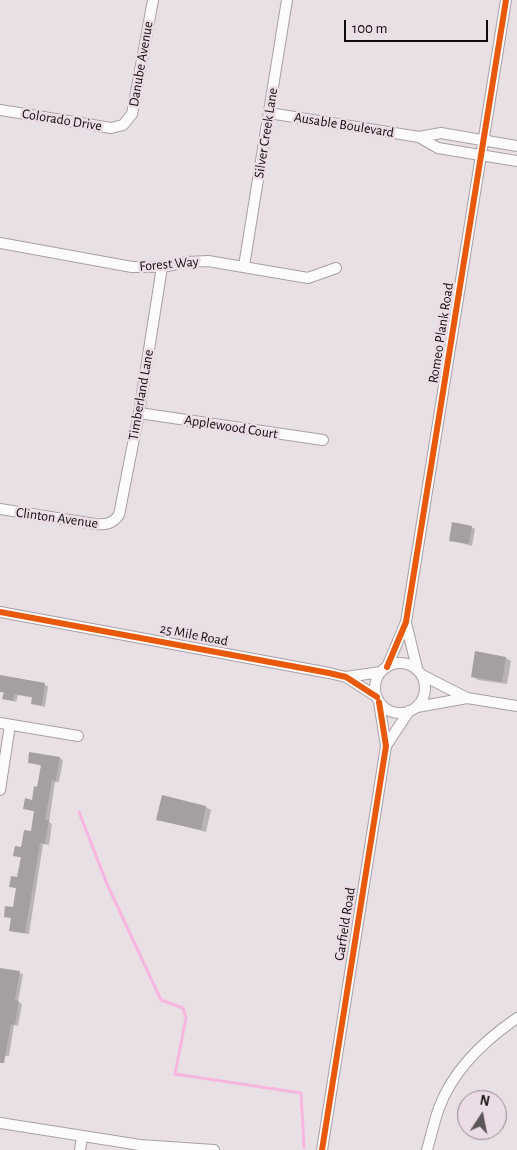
<!DOCTYPE html>
<style>
body{margin:0}
#map{position:relative;width:517px;height:1150px;overflow:hidden;background:#e8e0e4;font-family:"Alegreya Sans",sans-serif}
canvas{display:block}
.north{position:absolute;left:457px;top:1090px;width:50px;height:50px;box-sizing:border-box;background:#ebdce5;border:1px solid #93888f;border-radius:50%;rotate:11deg;font-size:14px;font-weight:700;line-height:20px;text-align:center;color:#100b0e}
.north::after{content:'';display:block;margin:auto;width:18px;height:22px;background:#5c5659;clip-path:polygon(50% 0,100% 100%,50% 72%,0 100%)}
.scale{position:absolute;left:344px;top:20px;width:144px;height:22px;box-sizing:border-box;border:2px solid #100b0e;border-top:0;padding-left:6px;font-size:15px;line-height:18px;white-space:nowrap;color:#100b0e;-webkit-text-stroke:4px #ebdce5;paint-order:stroke}
</style>
<div id="map">
<canvas width="517" height="1150"></canvas>
<div class="north">N</div>
<div class="scale">100 m</div>
</div>
<script>
const ctx = document.querySelector('canvas').getContext('2d');
ctx.lineJoin = 'round';
function paint(path, color) {
  ctx.fillStyle = color;
  ctx.fill(path, 'evenodd');
}
function strokePath(path, color, width, dash) {
  ctx.strokeStyle = color;
  ctx.lineWidth = width;
  ctx.lineCap = dash ? 'butt' : 'round';
  ctx.setLineDash(dash || []);
  ctx.stroke(path);
}
function write(font, color, halo, rows, align = 'center') {
  ctx.font = font + ' "Alegreya Sans",sans-serif';
  ctx.lineWidth = 5;
  ctx.setLineDash([]);
  ctx.textBaseline = 'middle';
  ctx.strokeStyle = halo;
  ctx.fillStyle = color;
  for (const [text, x, y, turn = 0] of rows) {
    ctx.save();
    ctx.translate(x, y);
    ctx.rotate((+turn || 0) * Math.PI / 180);
    ctx.textAlign = isNaN(turn) ? turn : align;
    if (halo) ctx.strokeText(text, 0, 0);
    ctx.fillText(text, 0, 0);
    ctx.restore();
  }
}
paint(new Path2D(`
 M471 527 475 529 472 546 450 540Z
 M506 658 511 661 507 684 478 680 472 676Z
 M0 675 48 686 45 707 33 703 34 698 18 695 16 702 4 698 5 693 0 692Z
 M59 758 63 760 59 782H55L49 822 52 824 49 845 43 844 29 934 14 932 10 930 12 918 5 916 14 909 18 889 10 886 18 879 22 858 15 856 32 832 35 812 24 808 33 801 38 788 42 766 29 762Z
 M206 807 211 810 206 832 157 819Z
 M0 969 23 974 18 1002 22 1004 18 1026 14 1025 9 1056 0 1055Z`), '#0003');
strokePath(new Path2D(`
 M79 812 107 884 161 1000 183 1008 186 1018 175 1074 301 1093 304 1147`), '#f8b5df', 3);
paint(new Path2D(`
 M452 522 472 526 469 544 449 541Z
 M475 651 506 657 502 682 471 677Z
 M0 675 45 683 42 706 31 704 32 697 14 694 13 701 2 699 4 692H0Z
 M29 752 60 757 56 781 52 780 45 820H49L45 844 40 843 25 933 9 931 11 918 4 917 5 906 13 907 16 888 9 887 11 876 17 877 21 857 13 856 15 846 21 847 24 830 31 831 34 811 23 809 25 798 32 800 34 786 37 787 41 765 28 763Z
 M162 795 206 806 201 830 156 820Z
 M0 968 20 971 15 1000 19 1001 15 1025 11 1024 4 1063H0Z`), '#a59fa2');
const minor = new Path2D(`
 M0 110 111 128 123 125 132 114 153 0
 M269 113 419 137 441 133 517 146
 M419 137 438 148 517 161
 M0 243 132 267H162L187 262 208 261 308 278 336 268
 M244 266 287 0
 M139 413 323 440
 M0 509 95 524C106 525 112 524 119 515L139 413 162 267
 M0 612 329 673 346 677 377 697
 M406 623 417 668
 M375 688a25 25 0 1 1 50 0a25 25 0 1 1-50 0Z
 M387 667 406 622 506 0
 M422 675 467 698
 M346 677 381 672
 M417 707 467 698 517 706
 M0 723 78 736
 M386 746 409 711
 M0 790 10 725
 M0 1123 140 1145 214 1150
 M80 1150 82 1137
 M322 1150 386 746 379 702
 M427 1150C431 1136 434 1122 439 1108 453 1070 485 1040 517 1018`);
strokePath(minor, '#a7a0a4', 12);
strokePath(minor, '#fcfafb', 10);
strokePath(new Path2D(`
 M0 612 329 673 346 677 377 697
 M387 667 406 622 506 0
 M322 1150 386 746 379 702`), '#e8590c', 6);
write('14px', '#100b0e', '#ebdce5', [
 ["Danube Avenue",141,64,-80],
 ["Colorado Drive",62,120,9],
 ["Ausable Boulevard",344,125,9],
 ["Silver Creek Lane",266,133,-81],
 ["Forest Way",169,264,-5],
 ["Romeo Plank Road",441,333,-81],
 ["Timberland Lane",141,395,-80],
 ["Applewood Court",231,427,9],
 ["Clinton Avenue",57,518,8],
 ["25 Mile Road",194,635,11],
 ["Garfield Road",345,924,-81]
]);
</script>
